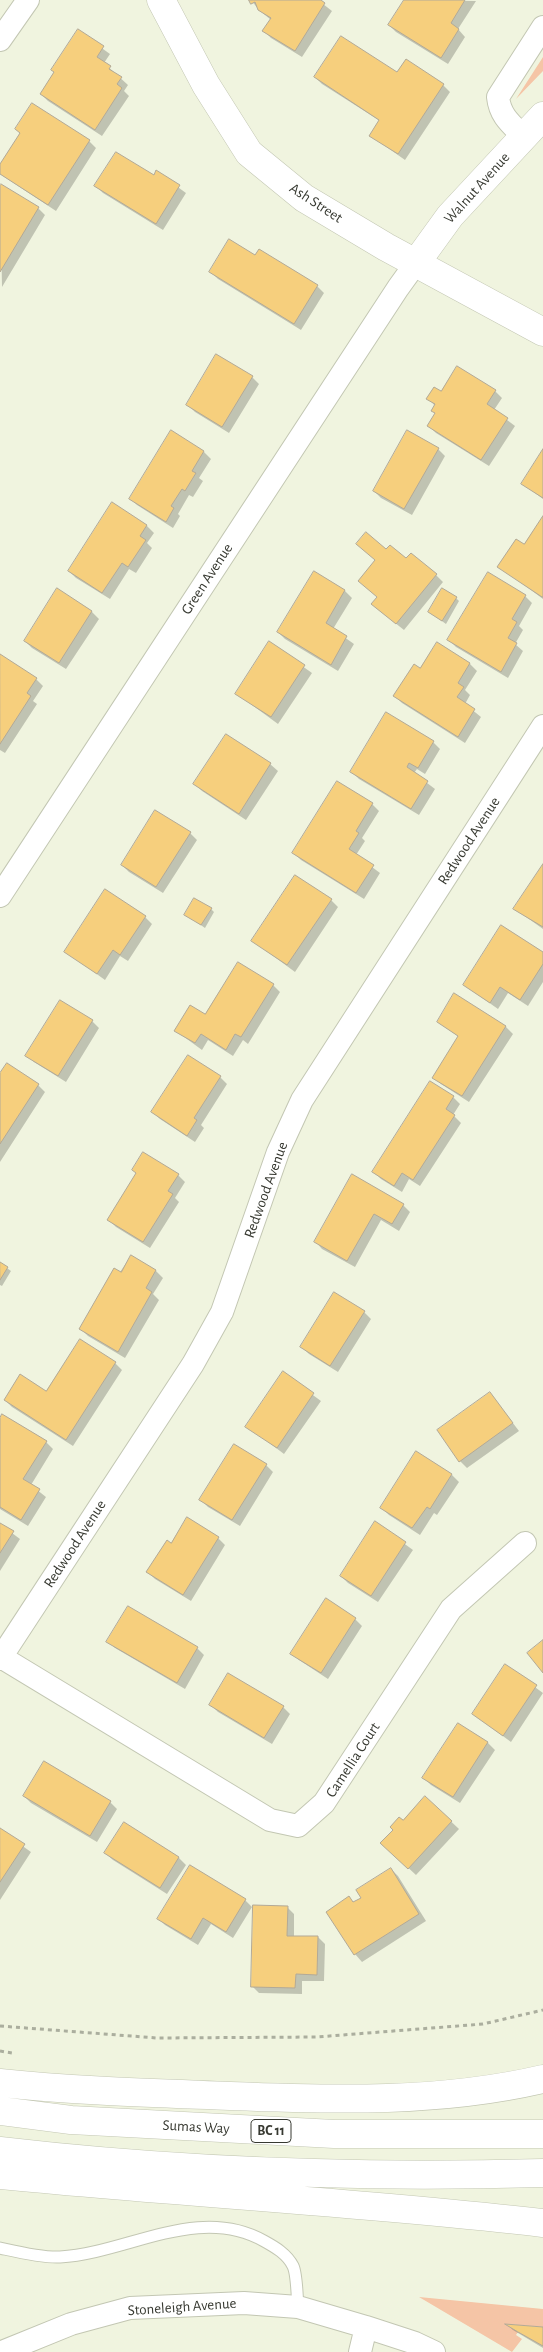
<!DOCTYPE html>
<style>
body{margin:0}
canvas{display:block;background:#f0f4df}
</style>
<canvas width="543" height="2352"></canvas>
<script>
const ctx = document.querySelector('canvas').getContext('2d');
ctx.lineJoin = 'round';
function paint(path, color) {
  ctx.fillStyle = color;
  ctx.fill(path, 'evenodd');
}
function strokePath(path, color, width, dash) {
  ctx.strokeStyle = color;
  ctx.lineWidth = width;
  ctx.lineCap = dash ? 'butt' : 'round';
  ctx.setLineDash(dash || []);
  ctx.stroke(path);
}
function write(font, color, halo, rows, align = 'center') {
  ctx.font = font + ' "Alegreya Sans",sans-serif';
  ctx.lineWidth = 4;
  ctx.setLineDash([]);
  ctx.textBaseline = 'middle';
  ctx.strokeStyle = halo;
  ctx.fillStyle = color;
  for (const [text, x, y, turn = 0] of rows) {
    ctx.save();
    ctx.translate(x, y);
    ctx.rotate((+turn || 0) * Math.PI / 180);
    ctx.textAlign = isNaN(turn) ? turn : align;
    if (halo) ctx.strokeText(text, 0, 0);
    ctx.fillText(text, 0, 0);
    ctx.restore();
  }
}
paint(new Path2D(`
 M543 57V71L516 99Z
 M419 2297 543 2309V2327L506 2324 518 2332 516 2335 522 2339 512 2352Z`), '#f5c5a6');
paint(new Path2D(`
 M251 0H318L332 11 302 57 271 38 264 31 271 20 259 10Z
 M405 0 476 1 458 29 465 37 448 64 396 32 389 25Z
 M78 31 110 54 104 63 128 85 124 91 129 96 102 136 48 101 41 94Z
 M397 74 443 85 450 92 405 160 371 136 380 121 322 84 315 77Z
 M89 141 96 148 56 211 0 174V166Z
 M157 172 186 193 163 230 103 193 96 186 154 177Z
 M0 187 38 208 45 215 2 287Z
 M259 251 317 286 324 293 301 330 218 279 211 272 256 257Z
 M252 377 259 384 229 433 195 412 188 405Z
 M495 391 502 398 494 410 515 426 489 466 436 433 429 426 436 414 432 410 435 406 428 398 441 393Z
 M171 432 204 452 211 459 199 478 203 481 193 497 189 495 178 514 180 516 173 528 137 505 130 498Z
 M438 449 445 456 412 515 381 498 374 491Z
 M543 452V499L523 484Z
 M113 504 147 526 154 533 147 543 152 548 136 573 129 569 110 599 76 578 69 571Z
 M543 518V599L499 566 524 546Z
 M386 551 436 575 443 582 404 630 380 611 378 598Z
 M314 573 345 591 352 598 333 629 354 644 338 671 285 639 278 632Z
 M57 590 92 612 99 619 66 669 32 648 25 641Z
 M525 596 532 603 519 626 523 630 515 644 523 651 508 678 456 647 449 640Z
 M456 598 459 601 446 624 429 612Z
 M270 643 312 673 278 724 237 694Z
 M437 644 470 664 477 671 465 690 470 695 465 704 481 717 465 743 402 703 395 696 420 670Z
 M0 656 36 679 43 686 33 701 37 704 5 753 0 750Z
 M227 736 270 764 278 771 246 820 202 791 195 784Z
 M433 742 440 749 425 774 417 769 414 773 435 789 419 815 359 779 352 772Z
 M372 804 379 811 362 838 365 841 356 855 380 873 364 899 301 860 294 853Z
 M190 833 197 840 163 893 129 872 122 865Z
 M543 866V929L515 909Z
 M331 900 338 907 295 972 253 941Z
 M211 909 214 912 205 928 186 915Z
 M145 917 152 924 128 961 120 956 105 980 66 952Z
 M543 954V982L528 1006 508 993 498 1009 464 985Z
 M273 985 280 992 248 1044 243 1040 233 1056 208 1040 202 1050 176 1031Z
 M455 995 506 1027 513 1034 469 1102 441 1084 434 1077 459 1037 438 1022Z
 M92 1021 99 1028 66 1082 34 1062 27 1055Z
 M188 1057 220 1077 227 1084 201 1125 204 1128 195 1142 160 1119 153 1112Z
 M0 1075 38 1085 45 1092 0 1162Z
 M453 1097 460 1104 453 1115 461 1123 420 1186 409 1179 402 1192 381 1179 374 1172Z
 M144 1153 178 1175 185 1182 175 1198 179 1202 150 1248 116 1227 109 1220 137 1174Z
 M353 1176 403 1205 410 1212 399 1231 381 1220 355 1267 322 1249 315 1241Z
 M131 1256 156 1271 163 1278 153 1294 159 1300 125 1358 88 1336 81 1329Z
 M0 1263 11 1271 2 1286 0 1285Z
 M364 1312 371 1319 338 1372 309 1354 302 1347Z
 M80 1341 115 1363 122 1370 73 1446 12 1407 5 1400 46 1393Z
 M283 1373 321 1401 284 1454 247 1426Z
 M490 1393 519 1431 467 1468 460 1461Z
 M0 1421 46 1442 53 1449 31 1485 46 1497 28 1526 0 1509Z
 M266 1465 273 1472 240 1526 208 1507 201 1500Z
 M452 1475 459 1482 437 1515 434 1513 420 1535 389 1515 382 1508Z
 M376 1523 413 1550 378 1602 348 1583 341 1576Z
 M0 1524 20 1539 0 1571Z
 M218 1538 225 1545 191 1601 155 1579 148 1572 172 1545Z
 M355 1619 362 1626 328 1679 299 1660 292 1653Z
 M108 1641 197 1648 204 1655 185 1689 115 1648Z
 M506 1666 543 1693 511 1742 473 1714Z
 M211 1705 283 1707 290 1714 272 1744 218 1712Z
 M458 1724 488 1743 495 1750 460 1803 431 1785 424 1778Z
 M24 1796 110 1802 117 1809 97 1842 31 1803Z
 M425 1797 459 1829 416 1875 389 1850 403 1822Z
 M124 1824 179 1858 186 1865 167 1894 113 1860 105 1853Z
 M0 1830 31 1852 0 1900Z
 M391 1869 398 1876 426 1921 362 1962 355 1954 349 1898 354 1903 362 1898Z
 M245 1900 252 1907 233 1938 211 1924 198 1945 165 1925 158 1918Z
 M287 1907 294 1914V1937H318L325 1944 324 1981H302V1994L259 1993 252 1986Z
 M508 2325 543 2328V2348L513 2330Z`), '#0003');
const building = new Path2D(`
 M249 0H321L325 3 295 51 262 31 271 18 258 10 255 2 251 4Z
 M404 0H465L451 23 459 29 441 58 388 25Z
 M78 29 104 46 97 57 111 66 109 69 122 77 117 84 122 88 95 130 40 94 54 72 51 70Z
 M341 36 397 72 406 59 444 84 398 154 369 136 379 120 314 77Z
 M32 103 90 140 48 205 0 174V164L20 133 15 129Z
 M116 152 154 175 156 170 180 185 156 224 94 186Z
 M1 184 39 207 0 272V185Z
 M229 239 255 255 259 249 318 285 294 324 209 272Z
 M216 354 253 376 222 427 186 405Z
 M457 366 496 390 487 404 508 418 481 460 427 426 435 413 431 411 435 404 426 399 434 387 441 391Z
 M171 430 204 451 192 471 196 473 185 491 182 489 171 506 174 508 166 522 129 499Z
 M407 430 439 448 404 509 373 491Z
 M543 449V498L521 484Z
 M112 502 147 525 140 536 146 540 128 567 122 563 102 593 68 571Z
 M543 516V597H542L497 567 516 539 524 544Z
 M366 532 386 549 390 545 406 558 411 553 437 574 396 624 371 604 377 597 358 581 375 560 356 544Z
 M314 571 345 590 326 623 347 636 331 665 277 632Z
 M488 572 526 595 512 619 517 622 508 638 517 643 501 672 447 640Z
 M57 588 92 611 59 663 24 641Z
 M442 588 457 597 442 621 428 612Z
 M269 641 305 665 271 717 235 694Z
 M437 642 470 663 458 683 464 687 457 697 475 709 458 737 393 696 414 664 420 668Z
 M0 654 37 678 27 693 31 696 0 744Z
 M386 712 434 741 418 768 409 763 407 767 428 781 411 809 350 772Z
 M226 734 271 763 239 814 193 784Z
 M337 781 373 803 356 831 359 833 349 849 374 865 356 893 292 853Z
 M155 810 191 832 156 887 121 865Z
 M543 864V927L513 909Z
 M295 875 332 899 287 965 251 941Z
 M105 889 146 916 120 955 113 950 97 974 64 952Z
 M194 898 212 908 201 925 184 915Z
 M501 925 543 952V964L520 1000 500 987 490 1003 463 985Z
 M238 962 274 984 241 1037 235 1034 226 1050 201 1034 195 1043 174 1031 190 1005 205 1014Z
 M454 993 506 1026 462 1096 432 1078 458 1036 437 1022Z
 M60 1000 93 1020 58 1076 25 1056Z
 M188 1055 221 1076 194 1118 197 1120 187 1136 151 1112Z
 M7 1063 39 1084 0 1144V1073Z
 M430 1081 454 1096 446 1109 455 1115 413 1180 402 1173 394 1186 372 1172Z
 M143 1152 179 1174 168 1191 173 1194 143 1242 107 1220 136 1173 132 1170Z
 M352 1174 404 1204 392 1224 374 1214 347 1261 314 1242Z
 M131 1255 156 1270 146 1288 152 1292 118 1352 79 1329 114 1268 121 1272Z
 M0 1262 8 1267 0 1280Z
 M334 1292 365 1311 330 1366 300 1347Z
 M80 1339 116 1362 66 1440 4 1400 20 1374 46 1391Z
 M283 1371 314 1393 277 1448 245 1427Z
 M490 1392 513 1423 459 1462 437 1430Z
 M2 1414 47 1441 23 1479 40 1489 21 1520 0 1507V1418Z
 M234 1444 267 1464 232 1520 199 1500Z
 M416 1451 452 1474 430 1509 427 1507 412 1528 380 1508Z
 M187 1517 219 1537 183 1595 146 1572 167 1540 171 1543Z
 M375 1521 406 1542 371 1596 340 1576Z
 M0 1523 14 1531 0 1553Z
 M326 1598 356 1618 321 1673 290 1654Z
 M128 1606 198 1647 177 1683 106 1642Z
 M543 1640V1673L527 1653Z
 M505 1664 537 1685 503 1736 472 1714Z
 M228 1673 284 1706 264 1738 209 1705Z
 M458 1723 488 1742 453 1797 422 1778Z
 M44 1761 111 1801 90 1836 23 1796Z
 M425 1796 452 1821 408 1869 380 1843 393 1830 390 1827 399 1817 403 1820Z
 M124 1822 179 1857 160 1888 104 1853Z
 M0 1828 25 1844 0 1882Z
 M190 1865 246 1899 226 1932 203 1918 191 1939 157 1919Z
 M391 1868 419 1914 354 1955 326 1912 349 1896 353 1902 361 1898 356 1890Z
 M253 1905 288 1906 287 1936H318L317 1975 296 1974 295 1988 251 1987Z
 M505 2324 543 2327V2346L518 2332Z`);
paint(building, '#f6cf7d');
strokePath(building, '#b2a997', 1);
const service = new Path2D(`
 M0 2248C18 2252 42 2258 60 2257 128 2253 198 2204 264 2241 275 2247 287 2254 293 2266 297 2274 297 2297 298 2307`);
const minor = new Path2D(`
 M0 40 28 0
 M524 137C511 124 500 116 498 97L543 27
 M0 896 398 288 416 263
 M1 1657 270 1820 298 1826 324 1803 451 1609 525 1543
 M0 1659 193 1364 222 1312 278 1152 302 1100 543 726
 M2 2352 71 2324 130 2308 244 2303 298 2307 366 2327 415 2343 434 2352
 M360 2352 366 2327`);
const tertiary = new Path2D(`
 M416 263 450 216 543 116`);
const secondary = new Path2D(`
 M161 0 206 85 249 153 304 198 386 247 543 332`);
const motorway = new Path2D(`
 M0 2083C77 2091 153 2093 230 2096 334 2100 441 2103 543 2079
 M0 2111 71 2120 334 2134H543
 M0 2151C180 2172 362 2178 543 2173
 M0 2175C181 2193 362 2202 543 2223`);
strokePath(service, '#c3c7b3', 13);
strokePath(minor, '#c3c7b3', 24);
strokePath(tertiary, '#c3c7b3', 29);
strokePath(secondary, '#c3c7b3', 29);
strokePath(motorway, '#c3c7b3', 29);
strokePath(new Path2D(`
 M0 2026 157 2038 317 2037 483 2024 543 2010
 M0 2051 12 2053`), '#abae9e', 3, [4, 4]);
strokePath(service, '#fff', 11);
strokePath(minor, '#fff', 22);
strokePath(tertiary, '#fff', 28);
strokePath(secondary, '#fff', 28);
strokePath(motorway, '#fff', 28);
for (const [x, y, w] of [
 [271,2131,40]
]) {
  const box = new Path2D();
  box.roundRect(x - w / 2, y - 11.5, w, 23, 4);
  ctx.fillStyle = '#fff';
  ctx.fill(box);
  strokePath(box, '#373931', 1);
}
write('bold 14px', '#373931', null, [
 ["BC 11",271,2131]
]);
write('15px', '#373931', '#fff', [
 ["Walnut Avenue",477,188,-48],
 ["Ash Street",316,203,33],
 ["Green Avenue",207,579,-57],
 ["Redwood Avenue",469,841,-57],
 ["Redwood Avenue",266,1190,-70],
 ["Redwood Avenue",75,1544,-57],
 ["Camellia Court",353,1760,-57],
 ["Sumas Way",196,2127,3],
 ["Stoneleigh Avenue",182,2307,-4]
]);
</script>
